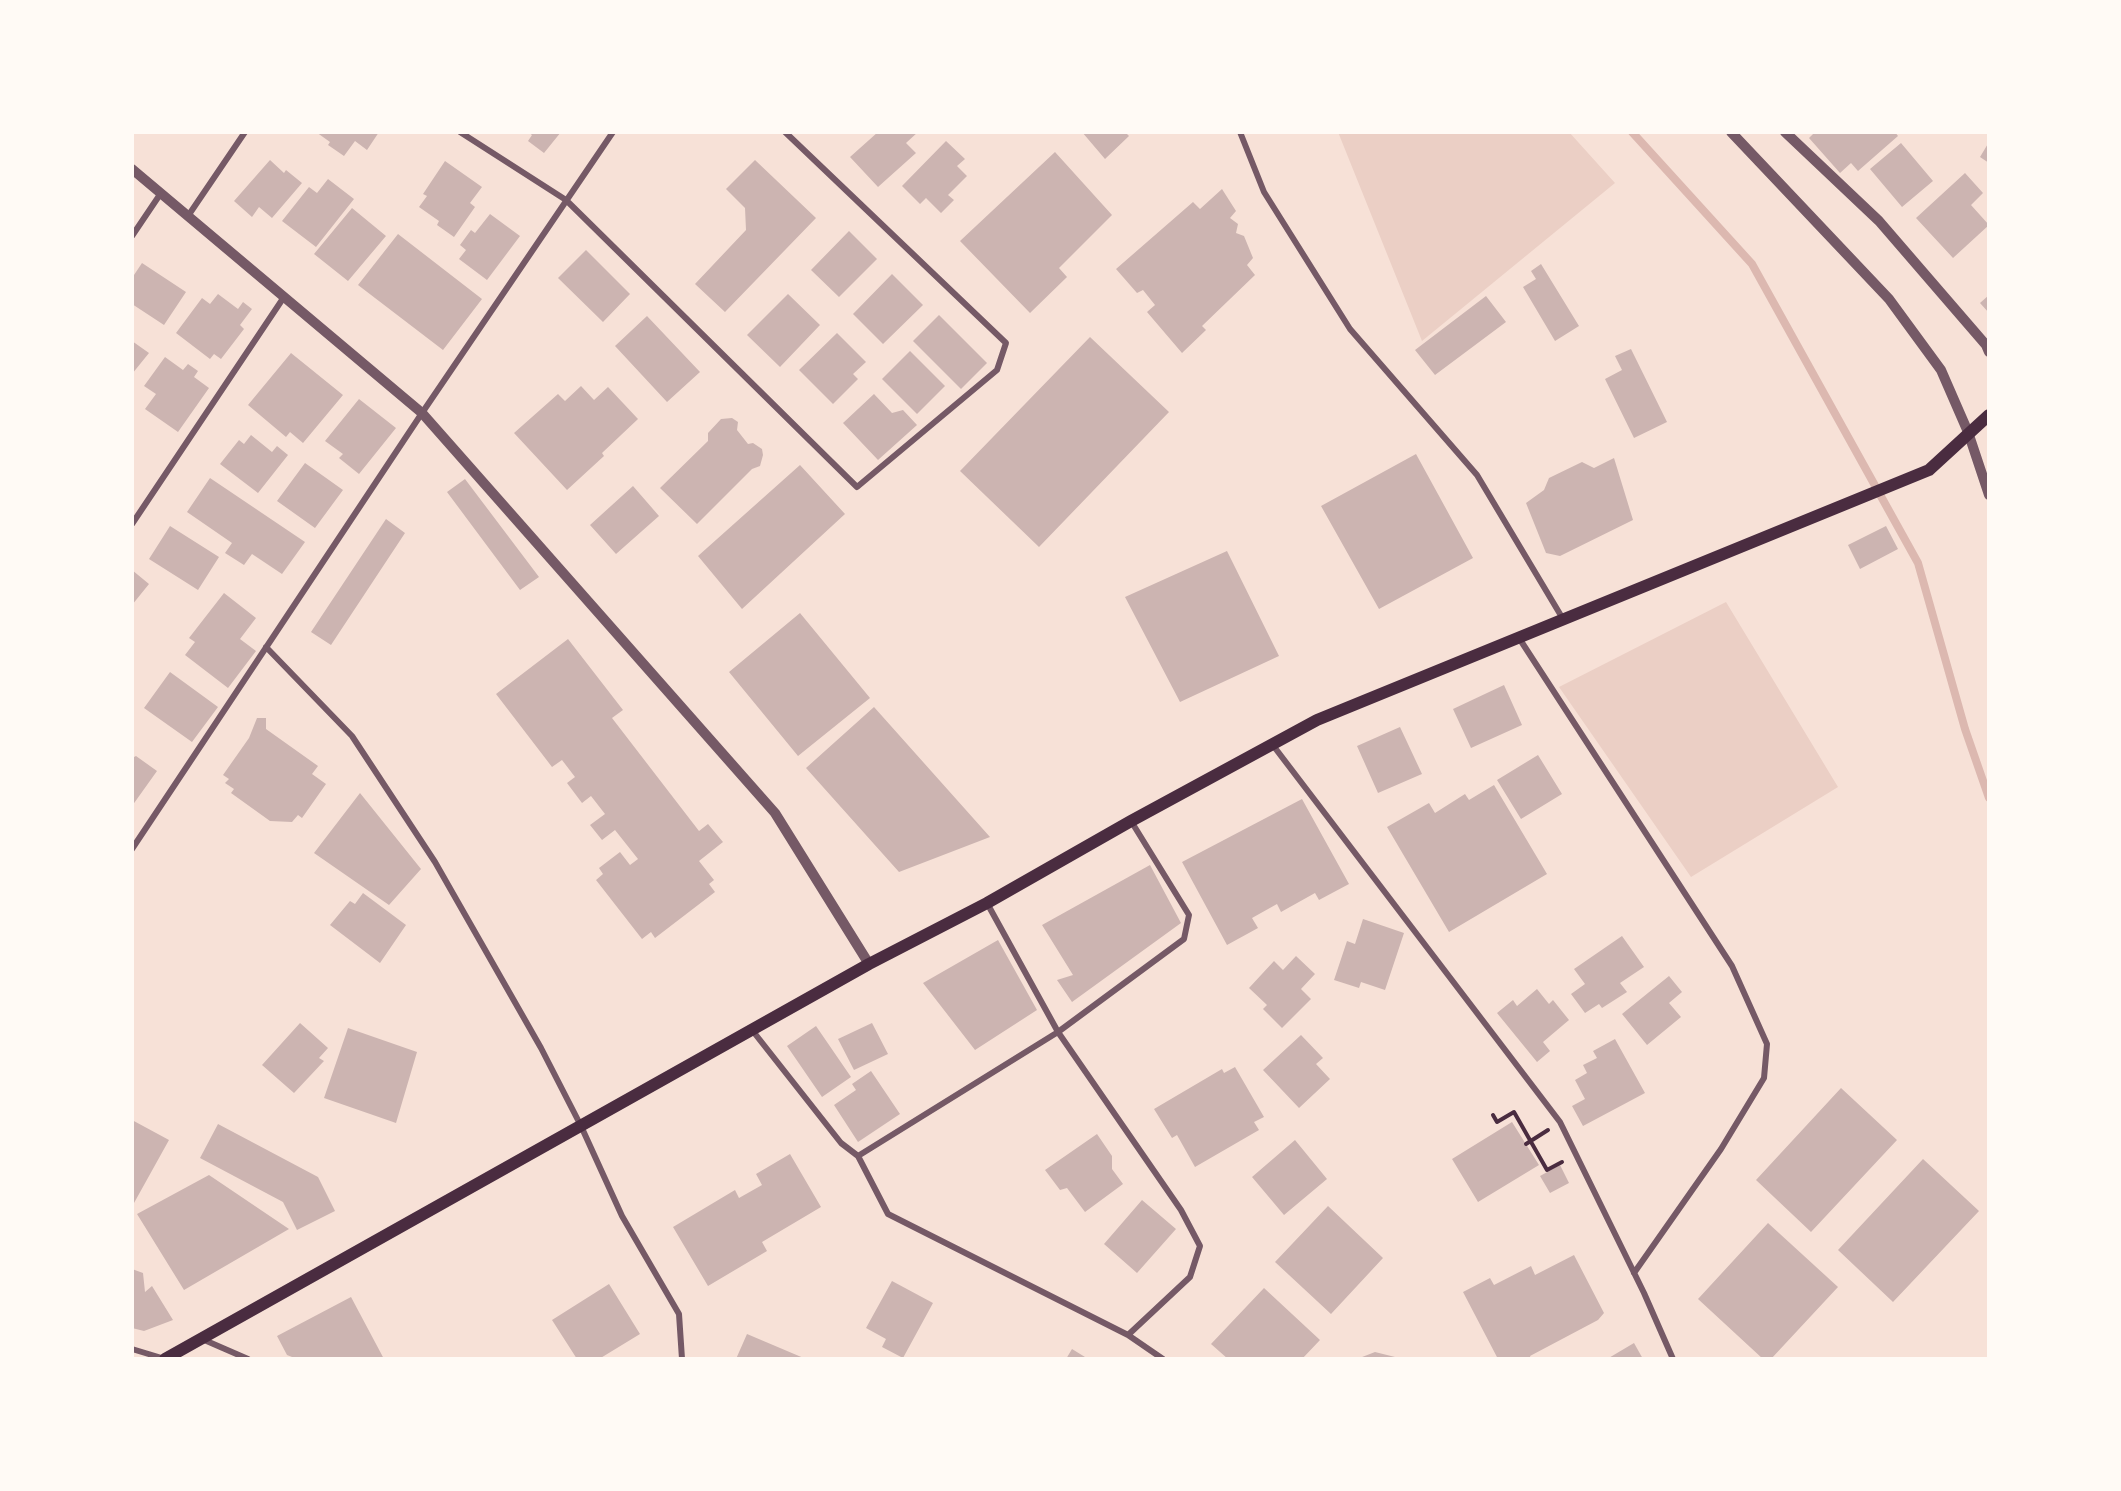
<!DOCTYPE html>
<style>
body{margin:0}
#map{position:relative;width:2121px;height:1491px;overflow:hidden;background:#f7e1d7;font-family:"Nunito Sans",sans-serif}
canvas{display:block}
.frame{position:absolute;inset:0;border:134px solid #fffaf5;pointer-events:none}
</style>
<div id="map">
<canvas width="2121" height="1491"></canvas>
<div class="frame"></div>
</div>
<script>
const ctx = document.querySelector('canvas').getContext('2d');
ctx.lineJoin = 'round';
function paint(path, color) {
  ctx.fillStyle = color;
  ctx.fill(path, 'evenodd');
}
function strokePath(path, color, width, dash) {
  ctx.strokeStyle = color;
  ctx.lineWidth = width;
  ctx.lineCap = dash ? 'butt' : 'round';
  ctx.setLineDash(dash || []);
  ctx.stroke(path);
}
paint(new Path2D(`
 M1338 132H1569L1615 183 1422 341Z
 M1726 602 1838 787 1691 877 1559 687Z`), '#ebcfc5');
strokePath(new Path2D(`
 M1632 132 1752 264 1918 563 1965 729 1989 798`), '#dcb8b0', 8);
paint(new Path2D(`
 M316 132H379L367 150 355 141 344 156 328 145 330 142Z
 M528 132H561L544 153 528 141 532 135Z
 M878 132H918L906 143 916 153 878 187 850 157Z
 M1082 132H1125L1129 136 1105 159Z
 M1815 132H1895L1898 136 1858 171 1851 163 1840 173 1809 138Z
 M946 141 965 159 957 166 967 176 948 195 954 200 941 213 926 198 920 204 902 186Z
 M1989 142V163L1980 157Z
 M1901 143 1933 181 1902 207 1870 169Z
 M1055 152 1112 215 1059 268 1067 277 1030 313 960 241Z
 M270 160 284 173 286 170 302 183 272 218 259 207 252 217 234 201Z
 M755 160 816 218 725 312 695 284 746 230 745 208 726 189Z
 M445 161 482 187 470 203 475 207 454 237 437 225 439 221 419 207 427 196 423 194Z
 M1965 173 1983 193 1971 205 1989 225 1953 258 1916 218Z
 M328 179 354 199 316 247 282 221 309 187 317 193Z
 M1222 189 1236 211 1230 218 1238 224 1236 233 1244 236 1253 258 1247 265 1255 275 1202 326 1206 330 1182 353 1147 312 1155 305 1143 290 1137 293 1116 269 1193 202 1200 209Z
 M352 208 386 236 348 281 314 254Z
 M490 214 520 236 487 280 459 259 466 250 460 245 471 230 475 233Z
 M849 231 877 259 839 297 811 270Z
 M398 234 482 299 443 350 358 285Z
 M586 250 630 294 603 322 558 278Z
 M142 263 186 292 164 325 132 304V278Z
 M1541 264 1579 326 1555 341 1523 287 1536 279 1531 271Z
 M892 274 923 305 883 344 853 314Z
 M218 294 238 309 243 302 252 309 240 325 244 329 221 359 214 354 210 359 176 333 202 298 210 304Z
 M788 294 820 325 780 367 747 335Z
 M1989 295V313L1980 303Z
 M1486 296 1506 322 1435 375 1415 350Z
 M939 315 987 363 961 389 913 341Z
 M647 316 700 372 667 402 615 346Z
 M837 333 866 362 853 374 858 379 833 404 799 370Z
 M1090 337 1169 412 1039 547 960 471Z
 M132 341 149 353 132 374Z
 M1631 349 1667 422 1634 438 1605 379 1622 370 1615 356Z
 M910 351 945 386 917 414 882 379Z
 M291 353 343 395 303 443 290 432 286 437 248 405Z
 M165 357 183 370 188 364 198 371 194 377 209 388 178 432 145 409 156 394 144 386Z
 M581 386 594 400 608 387 638 419 602 453 604 456 567 490 514 433 558 394 565 401Z
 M874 394 892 413 903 410 917 425 878 460 843 423Z
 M359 399 396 428 359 474 339 458 343 454 325 441Z
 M732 418 738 422 737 430 748 444 753 443 762 449 763 455 760 466 752 469 697 524 660 488 708 441V433L721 419Z
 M251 435 272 452 277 446 288 455 258 493 220 464 239 440 244 444Z
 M1416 454 1473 558 1379 609 1321 506Z
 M1614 458 1633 520 1560 556 1546 553 1526 503 1544 490 1549 478 1582 462 1594 468Z
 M305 463 343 490 315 528 277 501Z
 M800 465 845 514 742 609 698 556Z
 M210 478 305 542 282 574 252 554 244 565 225 553 232 543 187 512Z
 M465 479 539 577 520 590 447 492Z
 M633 486 659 516 616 554 590 525Z
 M386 519 405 533 331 645 311 632Z
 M170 526 219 557 198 590 149 559Z
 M1886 526 1898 549 1860 569 1848 545Z
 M1227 551 1279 656 1180 702 1125 597Z
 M132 570 149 584 132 605Z
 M224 593 256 618 240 639 256 651 228 688 185 655 195 642 189 638Z
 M800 613 870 698 798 756 729 672Z
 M568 639 623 710 612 718 699 831 708 824 723 842 699 861 714 880 709 884 715 892 655 938 651 932 642 939 596 880 603 874 599 868 620 852 630 865 638 859 615 830 602 840 590 825 605 814 591 796 582 803 567 783 575 777 562 760 552 767 496 694Z
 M170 672 218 707 192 742 144 708Z
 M1504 685 1522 725 1471 748 1453 709Z
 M874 707 990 837 899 872 806 768Z
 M257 718H266V729L318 766 312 774 326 784 302 818 298 815 292 822 270 821 231 793 234 789 225 783 229 779 223 775 249 738Z
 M1400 727 1422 774 1378 793 1357 746Z
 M1538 755 1562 794 1521 819 1497 780Z
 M136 756 157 771 132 806V758Z
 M1494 785 1547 874 1449 932 1387 827 1429 803 1435 813 1465 794 1469 800Z
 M360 793 421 869 389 905 314 853Z
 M1302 799 1349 884 1319 900 1315 893 1281 912 1277 904 1252 918 1258 928 1227 945 1182 862Z
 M1150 865 1181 923 1072 1002 1057 980 1073 975 1042 925Z
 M363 893 406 925 380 963 330 925 350 901 355 904Z
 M1363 919 1404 933 1385 990 1361 982 1359 988 1334 980 1347 941 1355 944Z
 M1622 936 1644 967 1620 983 1627 992 1602 1008 1599 1004 1585 1013 1571 994 1585 984 1574 969Z
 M998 940 1037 1010 975 1050 923 983Z
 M1296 956 1315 974 1301 989 1311 999 1282 1028 1263 1009 1267 1005 1249 988 1274 961 1283 970Z
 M1669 976 1682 992 1669 1003 1681 1017 1647 1045 1622 1014Z
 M1537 989 1549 1004 1553 1000 1569 1020 1543 1042 1550 1051 1537 1062 1497 1013 1513 1000 1517 1006Z
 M300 1023 328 1048 319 1058 324 1061 294 1093 262 1065Z
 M872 1023 888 1054 854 1070 838 1039Z
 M816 1026 851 1077 822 1097 787 1046Z
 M348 1028 417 1052 396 1123 324 1098Z
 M1301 1035 1323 1058 1316 1064 1330 1079 1299 1108 1263 1070Z
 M1615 1039 1645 1093 1583 1126 1572 1106 1585 1099 1575 1080 1587 1073 1583 1065 1597 1058 1593 1051Z
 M1235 1067 1264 1117 1254 1122 1259 1130 1195 1167 1177 1135 1172 1138 1154 1109 1222 1069 1224 1073Z
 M871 1071 900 1114 858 1142 834 1105 856 1090 852 1084Z
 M1841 1088 1897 1140 1811 1232 1756 1180Z
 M132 1120 169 1140 134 1203 132 1202Z
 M1512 1122 1539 1165 1478 1202 1452 1159Z
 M218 1124 318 1177 335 1211 297 1230 283 1202 200 1158Z
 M1097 1134 1112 1156V1169L1123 1184 1085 1212 1067 1188 1060 1190 1045 1170Z
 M1295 1140 1327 1179 1284 1215 1252 1177Z
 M790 1154 821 1207 762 1242 767 1251 708 1286 673 1227 735 1190 739 1198 762 1185 756 1174Z
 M1923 1159 1979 1211 1893 1302 1838 1250Z
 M1560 1165 1569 1183 1550 1193 1540 1176Z
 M209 1175 289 1229 184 1290 137 1214Z
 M1142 1200 1176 1229 1137 1273 1104 1244Z
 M1328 1206 1383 1258 1331 1314 1275 1262Z
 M1768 1223 1838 1287 1771 1359H1763L1698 1299Z
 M1574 1255 1604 1313 1598 1320 1530 1356 1531 1359H1498L1463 1292 1490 1278 1494 1285 1531 1266 1535 1275Z
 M132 1269 143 1273 145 1292 152 1286 173 1320 144 1331 132 1328Z
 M892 1281 933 1303 903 1358 882 1347 886 1339 866 1328Z
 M609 1284 640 1334 599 1359H577L552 1320Z
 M1264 1288 1320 1340 1302 1359H1228L1211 1344Z
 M351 1297 384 1359H297L287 1355 277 1336Z
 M747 1334 806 1359H736Z
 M1634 1343 1643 1359H1607Z
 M1072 1349 1085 1357 1084 1359H1066Z
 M1375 1352 1395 1357 1399 1359H1357Z`), '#ccb4b1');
strokePath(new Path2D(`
 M1493 1115 1497 1122 1514 1112 1547 1170 1562 1162
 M1526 1144 1548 1130`), '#4a2c40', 4);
strokePath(new Path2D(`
 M460 132 566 200 857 487 997 370 1006 343 785 132
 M1240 132 1264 192 1350 329 1477 475 1563 619
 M188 216 245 132
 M132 236 161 193
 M132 524 284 297
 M1519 638 1732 966 1767 1044 1764 1078 1721 1149 1634 1273
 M266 647 352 736 435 862 541 1048 581 1126 622 1216 679 1314 682 1359
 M1272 744 1560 1122 1644 1293 1673 1359
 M132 849 422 413 613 132
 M987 903 1058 1032 1181 1210 1200 1246 1190 1277 1128 1335
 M752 1030 841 1143 858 1156 888 1214 1128 1335 1163 1359
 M858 1156 1058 1032 1184 939 1189 915 1131 821
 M202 1339 248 1359
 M132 1349 165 1359`), '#755966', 6);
strokePath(new Path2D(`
 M1731 132 1889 299 1941 370 1968 432 1989 495
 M1785 132 1879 221 1986 345 1989 352
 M132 169 422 413 775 813 869 964`), '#755966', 10);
strokePath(new Path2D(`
 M165 1359 869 964 987 903 1131 821 1317 720 1929 470 1989 415`), '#4a2c40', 12);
</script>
